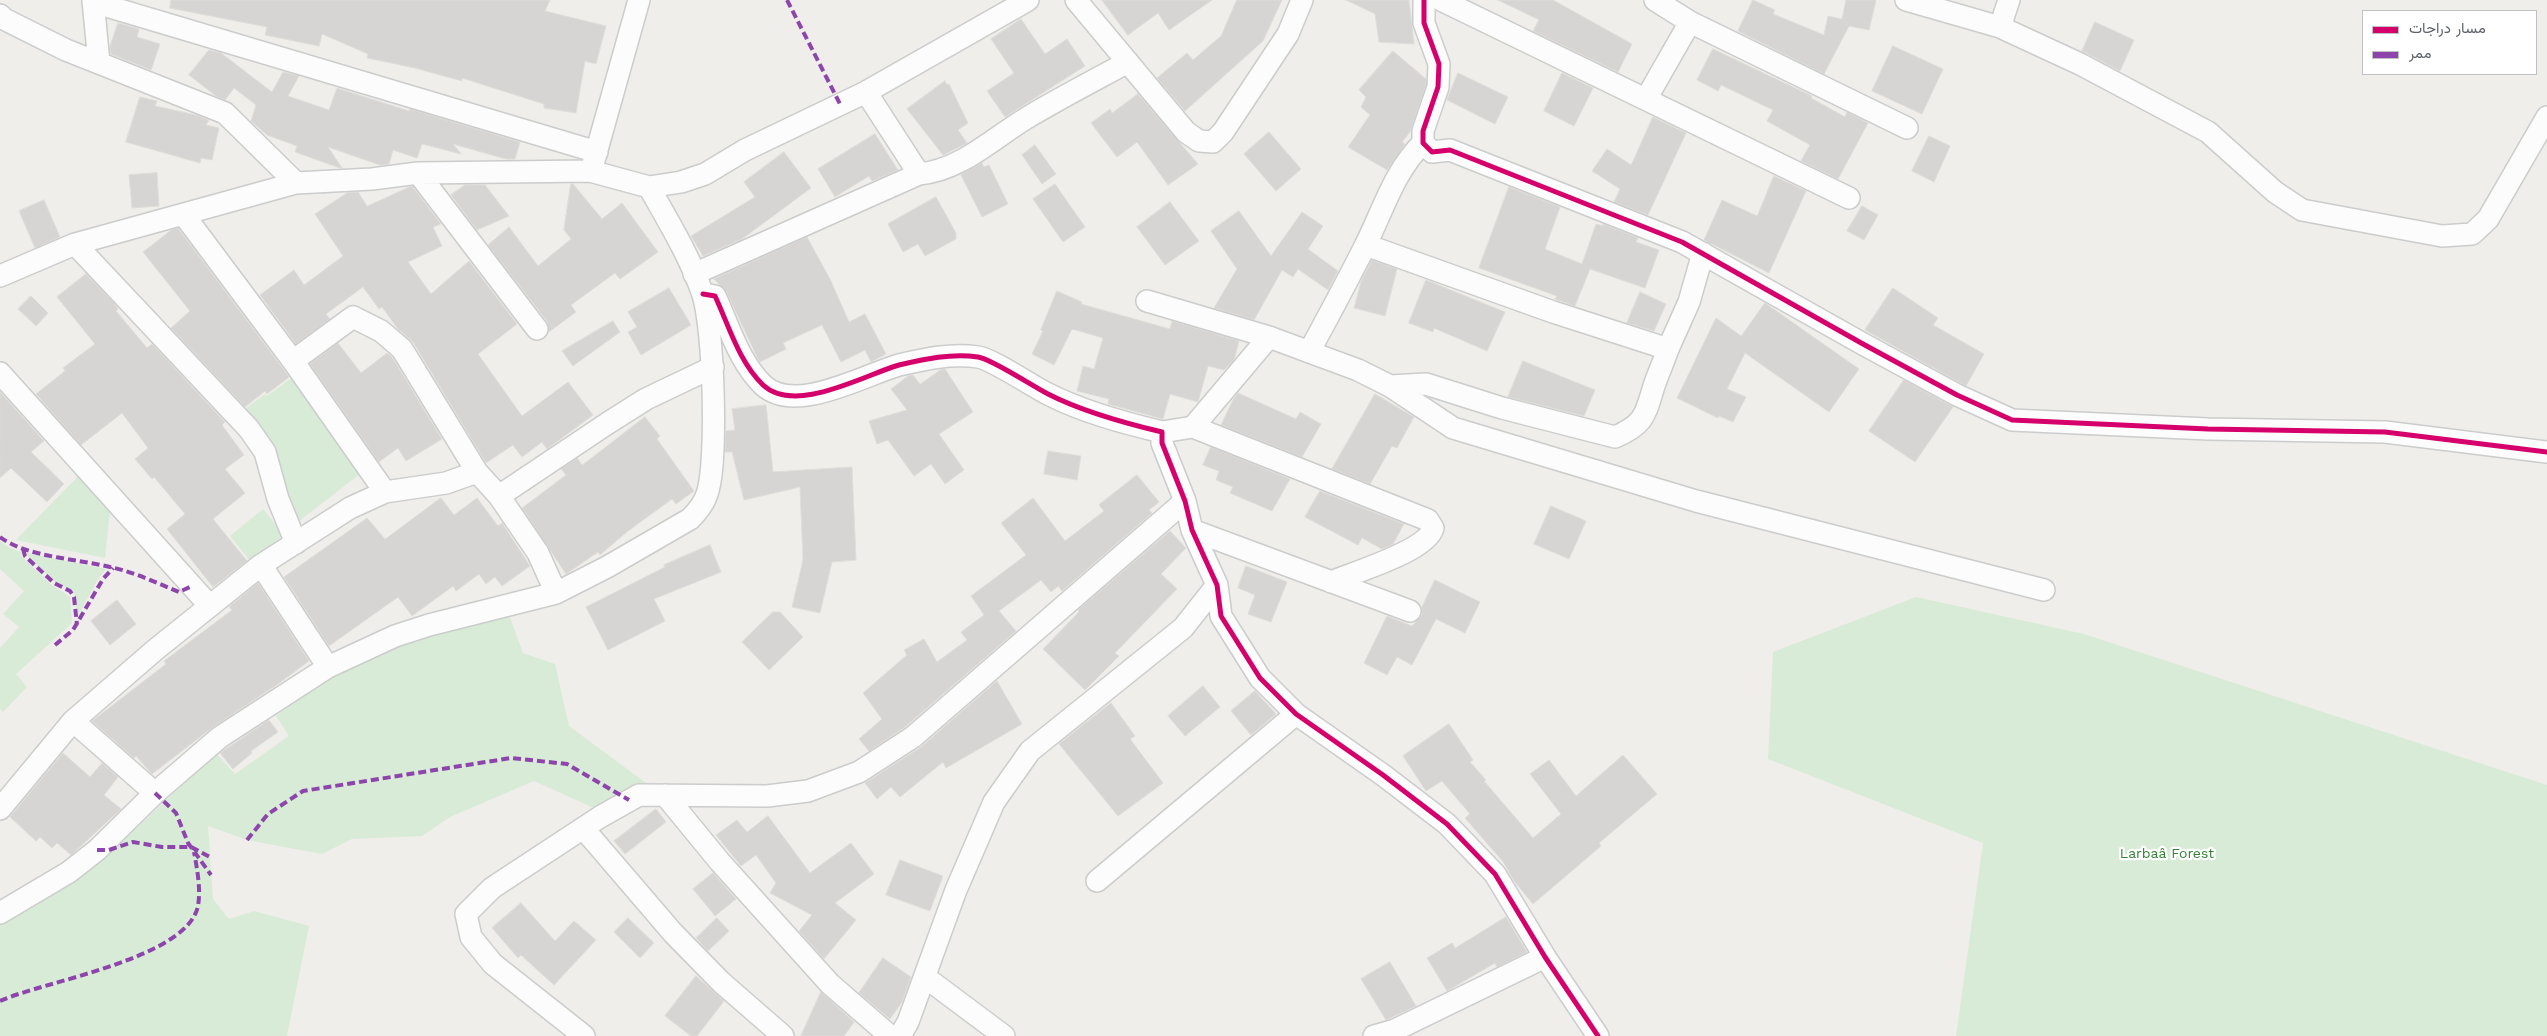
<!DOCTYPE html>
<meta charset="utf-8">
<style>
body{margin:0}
#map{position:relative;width:2547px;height:1036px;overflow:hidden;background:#efeeea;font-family:"Work Sans",Vazirmatn,sans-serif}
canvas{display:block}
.legend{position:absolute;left:2362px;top:10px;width:175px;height:65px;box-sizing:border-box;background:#fff;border:1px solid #bfc1c3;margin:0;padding:6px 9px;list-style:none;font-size:15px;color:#5f6368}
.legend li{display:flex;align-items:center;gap:10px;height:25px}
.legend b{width:25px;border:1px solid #bfc1c3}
</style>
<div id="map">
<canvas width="2547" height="1036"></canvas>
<ul class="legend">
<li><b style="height:6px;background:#d6006c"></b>مسار دراجات</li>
<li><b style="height:6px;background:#8e44ad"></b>ممر</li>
</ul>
</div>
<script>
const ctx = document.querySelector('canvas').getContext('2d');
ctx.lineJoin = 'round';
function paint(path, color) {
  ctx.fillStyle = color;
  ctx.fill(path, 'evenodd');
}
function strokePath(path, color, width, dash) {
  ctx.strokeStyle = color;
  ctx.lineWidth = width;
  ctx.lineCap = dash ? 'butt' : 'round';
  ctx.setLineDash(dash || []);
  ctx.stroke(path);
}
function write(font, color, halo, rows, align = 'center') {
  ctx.font = font + ' "Work Sans",sans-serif';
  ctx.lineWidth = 4.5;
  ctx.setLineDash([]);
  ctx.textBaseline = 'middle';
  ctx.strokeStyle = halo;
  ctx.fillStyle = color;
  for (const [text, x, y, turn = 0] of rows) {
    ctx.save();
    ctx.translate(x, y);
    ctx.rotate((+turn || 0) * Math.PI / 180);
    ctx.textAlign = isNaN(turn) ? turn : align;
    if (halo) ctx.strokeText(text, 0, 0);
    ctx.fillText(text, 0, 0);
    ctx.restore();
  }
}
paint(new Path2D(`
 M294 376 360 474 294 525 241 412 265 394 267 396Z
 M83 471 111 502 105 558 16 540Z
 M263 509 284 535 251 562 230 536Z
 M0 541 8 547 21 552 22 557 52 585 70 597 72 623 16 674 27 687 3 712 0 709V648L19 627 3 614 24 591 0 569Z
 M27 553 106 569 98 579 78 616 74 592 55 582 27 555Z
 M1916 597 2084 634 2547 785V1036H1956L1983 843 1768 759 1773 652Z
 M509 615 523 653 555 664 569 726 646 783 596 809 534 781 450 817 422 836 352 839 322 854 247 840 208 826 213 899 229 919 254 911 309 926 287 1036H0V921L29 905 109 854 216 753 235 774 289 736 276 716C299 698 324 681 350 668 399 642 456 631 509 615Z`), '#d8ebd6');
const building = new Path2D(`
 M171 0H550L545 11 606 26 596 64 585 61 576 113 544 108V104L462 78V81L415 68 367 58 368 54 322 34 319 46 265 35 267 27 170 8Z
 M1102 0H1212L1169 30 1158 13 1128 35Z
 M1237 0H1282L1263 41 1185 111 1157 78 1187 53 1193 60 1221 36Z
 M1346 0H1409L1414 44 1379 42 1375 14Z
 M1498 0H1553L1632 44 1618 72 1533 31 1539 20Z
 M1753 0 1775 10 1773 14 1824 35 1828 16 1842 19 1846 0H1876L1869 30 1849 26 1824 74 1738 31Z
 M1021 19 1045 54 1067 39 1085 66 1005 117 987 91 1014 73 991 39Z
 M2095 22 2134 40 2120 71 2082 51Z
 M118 23 139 29 137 37 160 44 151 70 111 54 110 47Z
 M1893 46 1943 69 1922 114 1872 91Z
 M1713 49 1812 96 1811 98 1845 117 1847 112 1868 123 1838 179 1801 161 1810 145 1767 121 1773 110 1721 85 1718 91 1697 80Z
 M209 50 221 53 272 92 283 72 299 76 288 96 329 110 337 88 409 111 410 109 520 142 515 159H506L453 144 461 154 422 144 417 158 393 150 389 164 380 165 328 147 342 168H340L295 152 297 146 267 135 251 121 256 105 234 88 225 100 216 96 189 75Z
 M1393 51 1426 79V85L1410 132 1402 142 1405 144 1387 170 1348 147 1370 115 1361 107 1366 97 1359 90Z
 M1458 73 1508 97 1495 124 1447 100Z
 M1562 73 1593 88 1574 126 1544 111Z
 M945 81 947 85 949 84 968 123 958 130 967 143 943 155 907 109Z
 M1138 94 1198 164 1168 185 1137 142 1117 157 1091 123 1110 109 1112 113Z
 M140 97 157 101 155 106 196 115 209 120 206 125 219 128 212 160 201 158 200 163 126 142Z
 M1653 117 1686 133 1648 215 1614 202 1620 189 1592 171 1607 149 1631 165Z
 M1269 132 1301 169 1276 191 1244 154Z
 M875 134 898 170 872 181 869 176 835 197 818 169Z
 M1929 136 1950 146 1934 182 1912 171Z
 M1035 145 1056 174 1042 184 1022 155Z
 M784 152 811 188 742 239 703 256 691 236 755 197 744 182Z
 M982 163 984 167 989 165 1008 204 982 217 961 175Z
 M157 173 159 206 132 208 129 175Z
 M1774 176 1806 191 1769 273 1704 240 1722 200 1757 216Z
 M571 184H573L602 219 622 203 658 252 620 279 615 273 571 305 576 312 549 332 547 321 488 245 509 227 538 266 571 239 564 230Z
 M1055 184 1085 227 1063 242 1033 199Z
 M465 185H485L509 216 477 230 451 195Z
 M412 186 441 224 433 227 442 246 408 262 431 294 469 261 517 324 478 354 522 416 568 382 593 415 547 449 542 442 522 457 513 445 486 463 413 342 398 329 382 307 379 309 363 287 326 314 330 319 296 344 260 295 294 270 304 285 343 256 315 214 347 193 358 192 367 206Z
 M1509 187 1560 207 1545 249 1582 264 1596 224 1603 226V224L1638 238 1636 242 1659 250 1645 288 1590 269 1575 306 1555 299 1557 296 1479 268Z
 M936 197 956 233V239L925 256 918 244 903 252 888 224Z
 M44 200 60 237 35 248 19 211Z
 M1170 202 1199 241 1165 265 1137 227Z
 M1862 206 1878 215 1864 240 1847 231Z
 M1239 211 1271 256 1302 212 1323 226 1308 249 1338 271 1328 290 1298 269 1293 277 1282 270 1254 320 1214 308 1237 269 1211 231Z
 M178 228 289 377 267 394 265 391 245 407 171 328 190 311 143 252 170 231Z
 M807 237 830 279 849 322 865 314 886 354 871 362 865 350 841 362 822 325 783 343 786 349 760 362 758 359 726 291 714 279Z
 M1372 260 1397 269 1385 316 1354 308 1361 282Z
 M86 274 114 303 118 309 116 311 147 348 152 344 225 422 222 425 244 455 225 469 245 493 213 519 247 561 213 587 167 529 185 514 154 477 152 479 135 459 148 448 122 413 81 445 36 394 65 371 63 368 95 344 57 297Z
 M1426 280 1505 312 1487 351 1434 328 1433 332 1409 323Z
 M669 288 691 325 641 355 628 332 637 327 628 312Z
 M1893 288 1938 318 1933 325 1984 354 1966 386 1865 330Z
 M1057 291 1082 302 1081 304 1170 329 1172 321 1239 341 1234 360 1224 370 1208 366 1198 402 1170 394 1163 419 1108 404 1109 399 1077 391 1083 366 1094 369 1103 338 1072 329 1054 365 1032 354 1043 331 1041 330Z
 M1640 292 1666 304 1654 331 1627 323Z
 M31 296 48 313 36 326 18 309Z
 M1765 303 1859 369 1829 412 1745 353 1727 389 1746 397 1733 422 1719 416 1718 418 1677 398 1716 318 1741 336Z
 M613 321 620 332 573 366 562 351Z
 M338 343 361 373 387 353 392 357 442 439 406 461 398 448 379 462 310 364Z
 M1523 361 1595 390 1584 416 1508 397Z
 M942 369H945L973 412 939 434 964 470 945 484 931 464 914 476 888 440 877 444 869 421 907 410 891 389 908 376 913 375 920 384Z
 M1904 380 1953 407 1915 462 1869 431Z
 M0 392 44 441 31 452 64 484 47 502 11 468 0 478Z
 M1238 393 1296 419 1300 412 1321 424 1302 457 1221 425 1233 400Z
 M1375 394 1414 417 1397 448 1392 446 1370 484 1332 469Z
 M766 405 773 472 852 467 856 560 832 562 820 613 792 607 803 560 800 487 744 500 732 452H725L726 431 735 430 732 409Z
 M645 417 660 436 657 439 694 491 676 504 672 499 628 531 600 555 598 552 566 574 522 508 566 475 561 469 577 458 582 465Z
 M1211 447 1290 479 1272 511 1230 493 1233 487 1216 480 1219 471 1203 465Z
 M1048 451 1081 456 1077 480 1044 474Z
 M1137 475 1159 502 1149 510 1152 513 1062 591 1058 586 1051 592 1041 580 999 611 1016 631 905 727 869 751 859 739 882 719 863 693 907 655 904 650 924 639 937 662 967 640 961 632 984 615 971 596 1026 555 1001 523 1033 498 1065 541 1104 511 1099 505Z
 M1320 491 1404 524 1393 544 1382 549 1362 538 1358 545 1305 517Z
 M441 498 454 515 477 498 498 526 502 523 530 566 502 586 495 577 486 584 479 574 456 591 453 586 412 616 398 597 329 646 284 577 367 518 385 539Z
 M1551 506 1586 521 1569 559 1534 544Z
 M1170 531 1186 548 1161 574 1177 589 1115 653 1119 656 1085 690 1043 649 1079 612 1078 610Z
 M710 545 721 572 654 599 665 621 608 650 586 607 665 567 664 565Z
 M1246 566 1287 582 1271 622 1248 614 1255 595 1238 588Z
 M1435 580 1480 602 1465 633 1436 619 1412 665 1397 657 1387 675 1364 663 1387 616 1412 626 1418 620 1422 615V607Z
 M258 583 309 661 278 684 213 727 152 774 136 756 134 758 92 721 166 664 164 661 232 610 229 607Z
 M117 600 136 624 110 645 91 621Z
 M773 612H780L803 637 769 670 742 642Z
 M997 681 1022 724 946 768 943 762 900 797 891 787 877 799 865 783 921 747Z
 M1203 686 1220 707 1185 736 1168 716Z
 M1255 691 1276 714 1251 735 1231 711Z
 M1111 703 1135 736 1130 739 1163 783 1118 816 1059 744Z
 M269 720 278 732 251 751 252 753 233 769 220 753Z
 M1449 724 1473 760 1470 762 1486 780 1484 781 1533 838 1561 814 1530 774 1549 760 1576 796 1623 755 1657 794 1599 843 1601 846 1533 904 1514 881 1504 863 1465 818 1470 814 1442 781 1426 791 1403 756Z
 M63 753 90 777 102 763 118 777 104 795 121 809 71 855 57 843 52 848 40 837 36 841 10 817Z
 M656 809 666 822 625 854 614 841Z
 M768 816 810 873 851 843 874 874 835 903 856 920 824 959 799 931 812 915 770 893 776 883 756 855 741 866 716 835 737 820 747 832Z
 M900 860 943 876 930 911 886 895Z
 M713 873 736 899 715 916 693 889Z
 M521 903 555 941 574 921 596 940 554 985 521 955 518 958 492 928Z
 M1506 917 1527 952 1497 967 1495 963 1447 991 1427 958 1452 943 1455 948Z
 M628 918 654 943 640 958 614 932Z
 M717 918 729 931 708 951 696 938Z
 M883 958 911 977 902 1002 890 1019 859 993Z
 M1390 962 1416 1006 1386 1020 1361 979Z
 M696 976 724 1001 697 1036H691L665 1016Z
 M821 992 854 1022 844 1036H801Z`);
paint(building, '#d6d5d3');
strokePath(building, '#deddd9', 1);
const street = new Path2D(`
 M93 0 99 63
 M1076 0 1186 132 1199 141 1213 142 1223 132 1288 34 1302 0
 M1424 0V23L1439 64 1438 87 1423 131V143L1432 152 1450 150 1682 242 1863 344 1957 395 2012 420 2208 429 2385 432 2547 452
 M1441 0 1849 198
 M1655 0 1690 22 1907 128
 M1906 0 2000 27 2080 64 2208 132 2275 192 2302 210 2442 236 2472 234 2488 219 2547 117
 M93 2 597 152
 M0 15 4 19 66 50 225 113 296 183 372 179 418 173 590 171 649 187 681 182 705 174 745 150 866 92 1028 0
 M2000 27 2009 0
 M866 92 919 174C962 170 994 137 1030 116 1062 97 1095 80 1128 62
 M1646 99 1690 22
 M593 164 639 0
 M418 173 537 329
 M184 215 293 361 385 492
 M75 244 249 429 265 452 278 499 296 543
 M1366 245 1553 312 1668 349 1689 302 1703 253
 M694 274 919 174
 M0 276 75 244 296 183
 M703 294 715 296C729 326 739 362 763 385 795 415 864 375 899 365 925 359 951 353 978 357 992 359 1032 386 1048 394 1083 412 1124 423 1162 432V443L1185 501 1192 530 1217 585 1221 616 1260 678 1296 714 1383 775 1447 824 1495 874 1545 957 1598 1036
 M1147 301 1269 337 1358 370 1390 386 1453 428 1696 501 2044 590
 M1309 352C1328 317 1347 282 1365 246 1383 211 1394 171 1423 143
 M293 361 353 317 381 331 402 349 477 472 499 496 538 553 556 593
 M0 373 210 606
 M1390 386 1426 384 1502 408 1615 437C1645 424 1645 415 1654 386 1658 374 1664 361 1668 349
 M1193 427 1428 520 1433 528C1427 551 1355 572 1331 582
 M1162 432 1193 427 1269 337
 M499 496 608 423 646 399 713 367
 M1192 530 1410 611
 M261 565 328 667
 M73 721 155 793
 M665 795 720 862 830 984 890 1036
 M0 809 73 721 155 650 261 565 350 508 385 492 446 483 477 472
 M583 828 673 933 721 982 783 1036
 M1097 881 1296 714
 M0 913 69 872 97 850 155 793 220 737 328 667 395 636 429 625 556 593 607 567 690 519C698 511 704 504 707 494 718 463 714 324 702 292 689 255 668 221 649 187
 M925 977 1004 1036
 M584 1036 493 964 471 937 466 914 492 888 600 817 639 795 767 796 808 791 859 772 913 737 1185 501
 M900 1036 908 1022 956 890 994 802 1030 751 1183 628 1217 585
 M1374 1036 1395 1030 1545 957`);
strokePath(street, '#cbcccc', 24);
strokePath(street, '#fdfcfc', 21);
strokePath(new Path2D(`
 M787 0 840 104
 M0 537C26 557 78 559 110 567 134 572 157 583 179 592L192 586
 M23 549 25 556 54 583 70 591 74 597 77 625
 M55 645 73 630 103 579 113 568
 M155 793 176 813 188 843 211 875
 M247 840 268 814 303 791 511 758 567 764 629 800
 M97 850H109L133 842 162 847H191L210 857
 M0 1001C44 981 187 959 198 906 201 889 197 868 194 852`), '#8e44ad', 4, [8, 4]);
strokePath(new Path2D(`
 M1424 0V23L1439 64 1438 87 1423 131V143L1432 152 1450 150 1682 242 1863 344 1957 395 2012 420 2208 429 2385 432 2547 452
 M703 294 715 296C729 326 739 362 763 385 795 415 864 375 899 365 925 359 951 353 978 357 992 359 1032 386 1048 394 1083 412 1124 423 1162 432V443L1185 501 1192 530 1217 585 1221 616 1260 678 1296 714 1383 775 1447 824 1495 874 1545 957 1598 1036`), '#d6006c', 5);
write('14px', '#348238', '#fff', [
 ["Larbaâ Forest",2167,854]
]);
</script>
